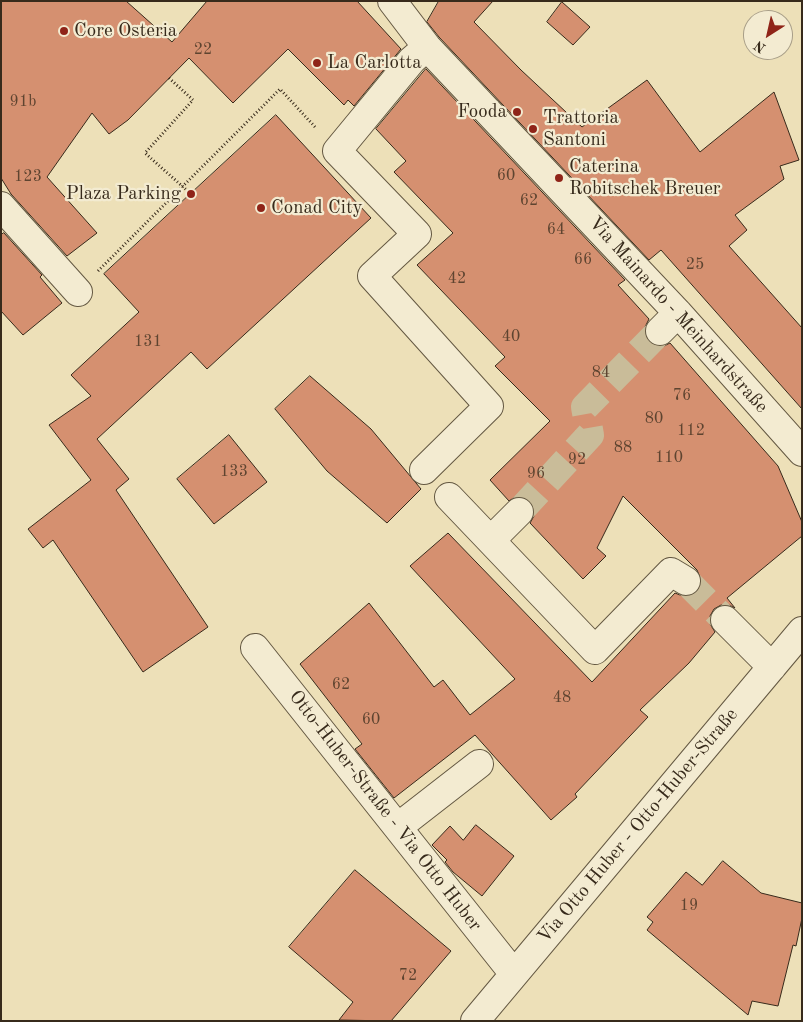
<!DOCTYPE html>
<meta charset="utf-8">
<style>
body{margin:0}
#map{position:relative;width:803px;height:1022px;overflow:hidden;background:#ede0b8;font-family:"Old Standard TT",serif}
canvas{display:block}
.frame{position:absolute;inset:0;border:2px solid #372a1b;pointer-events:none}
.north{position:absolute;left:743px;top:10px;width:50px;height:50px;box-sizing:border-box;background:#f3ebd1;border:1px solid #a89e88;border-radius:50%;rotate:215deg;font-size:14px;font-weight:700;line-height:20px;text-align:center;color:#372a1b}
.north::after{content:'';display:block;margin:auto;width:18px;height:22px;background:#8f2418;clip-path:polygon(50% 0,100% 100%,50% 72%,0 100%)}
</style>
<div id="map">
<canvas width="803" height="1022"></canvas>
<div class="frame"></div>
<div class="north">N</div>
</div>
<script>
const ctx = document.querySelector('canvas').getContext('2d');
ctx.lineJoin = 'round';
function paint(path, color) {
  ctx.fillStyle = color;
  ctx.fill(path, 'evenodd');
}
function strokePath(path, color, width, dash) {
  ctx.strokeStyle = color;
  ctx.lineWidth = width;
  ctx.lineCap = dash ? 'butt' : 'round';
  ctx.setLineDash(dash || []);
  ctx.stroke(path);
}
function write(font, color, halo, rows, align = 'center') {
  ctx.font = font + ' "Old Standard TT",serif';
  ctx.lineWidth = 4.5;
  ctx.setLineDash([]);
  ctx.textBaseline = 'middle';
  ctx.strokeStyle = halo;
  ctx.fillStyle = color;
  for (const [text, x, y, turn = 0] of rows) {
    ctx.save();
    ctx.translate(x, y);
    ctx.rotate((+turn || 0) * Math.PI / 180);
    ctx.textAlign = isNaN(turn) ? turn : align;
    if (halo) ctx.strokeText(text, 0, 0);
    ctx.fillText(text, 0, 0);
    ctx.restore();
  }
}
const building = new Path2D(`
 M1 1H126L172 42 207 1H357L401 49 354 106 348 100 344 105 288 49 233 103 189 58 128 120 109 134 92 113 47 177 97 233 67 256 11 194 1 178Z
 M439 1H493L474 22 521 70 582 127 647 80 700 152 774 92 799 160 780 166 784 179 735 215 747 230 729 246 802 328V409L661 250 649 260 439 37 427 22Z
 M562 2 590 27 573 45 547 22Z
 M426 69 625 280 618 285 649 319 645 327V335L649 342 656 346H664L670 343 778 466 802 522V536L727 598 735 608 729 605H721L714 609 710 616V624L715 632 689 663 640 710 648 717 575 794 577 797 551 820 475 735 394 798 355 749 362 744 300 664 369 603 434 687 443 680 470 715 515 679 410 566 448 533 592 682 675 593 685 597 693 595 699 589 702 582 697 570 623 496 597 548 606 556 583 579 530 523 534 516V508L530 501 523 497H515L509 501 490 480 550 421 495 366 505 357 417 265 453 233 394 172 406 161 376 129Z
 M276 115 371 218 207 369 191 352 97 439 129 479 116 490 208 627 143 672 53 540 43 548 28 529 91 480 49 425 91 396 71 375 139 312 104 274Z
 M4 233 42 275 40 277 62 303 23 335 1 311V235Z
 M310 376 371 429 421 489 387 523 327 471 275 409Z
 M229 435 267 482 214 524 177 479Z
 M476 825 514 856 482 896 453 872 445 862 447 860 432 845 450 826 463 840Z
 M723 861 761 893 802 903V918L796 946 793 945 778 1006 752 1001 748 1015 647 930 653 922 647 917 686 872 702 885Z
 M355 870 451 951 391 1021 339 1020 353 1002 289 947Z`);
paint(building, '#d59070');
strokePath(building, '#372a1b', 1);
strokePath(new Path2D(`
 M519 512 590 435 585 407 660 331
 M686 581 725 620`), '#c9bc99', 28, [28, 14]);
const minor = new Path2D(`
 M392 1 427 47 678 313 802 452
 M1 206 78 292
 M660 331 678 313
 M424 470 489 406 372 276 417 234 337 151 412 60 427 47
 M449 497 595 650 671 572 686 581
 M491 540 519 512
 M725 620 772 667
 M255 648 514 974
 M398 827 479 764
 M475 1021 802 631`);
strokePath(minor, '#645842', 30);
strokePath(new Path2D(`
 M169 78 193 100 145 153 191 194
 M98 271 280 89 316 128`), '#372a1b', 3, [1, 2.5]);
strokePath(minor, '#f3ebd1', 28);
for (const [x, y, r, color] of [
 [64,31,5,"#8f2418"],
 [317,63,5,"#8f2418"],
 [517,112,5,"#8f2418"],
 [533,129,5,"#8f2418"],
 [559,178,5,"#8f2418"],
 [191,194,5,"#8f2418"],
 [261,208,5,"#8f2418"]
]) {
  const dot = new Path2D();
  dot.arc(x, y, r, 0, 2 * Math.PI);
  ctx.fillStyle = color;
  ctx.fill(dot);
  strokePath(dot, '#f3ebd1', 2);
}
write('16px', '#5e4430', null, [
 ["22",203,50],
 ["91b",23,102],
 ["60",506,176],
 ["123",28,177],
 ["62",529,201],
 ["64",556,230],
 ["66",583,260],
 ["25",695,265],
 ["42",457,279],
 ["40",511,337],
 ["131",148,342],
 ["84",601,373],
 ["76",682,396],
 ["80",654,419],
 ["112",691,431],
 ["88",623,448],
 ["110",669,458],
 ["92",577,460],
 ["133",234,472],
 ["96",536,474],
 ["62",341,685],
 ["48",562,698],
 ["60",371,720],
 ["19",689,906],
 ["72",408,976]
]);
write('19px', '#372a1b', '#f3ebd1', [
 ["Core Osteria",74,31],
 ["La Carlotta",327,63],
 ["Fooda",507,112,"right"],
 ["Trattoria",543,118],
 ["Santoni",543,140],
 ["Caterina",569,167],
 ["Robitschek Breuer",569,189],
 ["Plaza Parking",181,194,"right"],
 ["Conad City",271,208]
], 'left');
write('19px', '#372a1b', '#f3ebd1', [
 ["Via Mainardo - Meinhardstraße",678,315,48],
 ["Otto-Huber-Straße - Via Otto Huber",385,811,52],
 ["Via Otto Huber - Otto-Huber-Straße",638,826,-50]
]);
</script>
